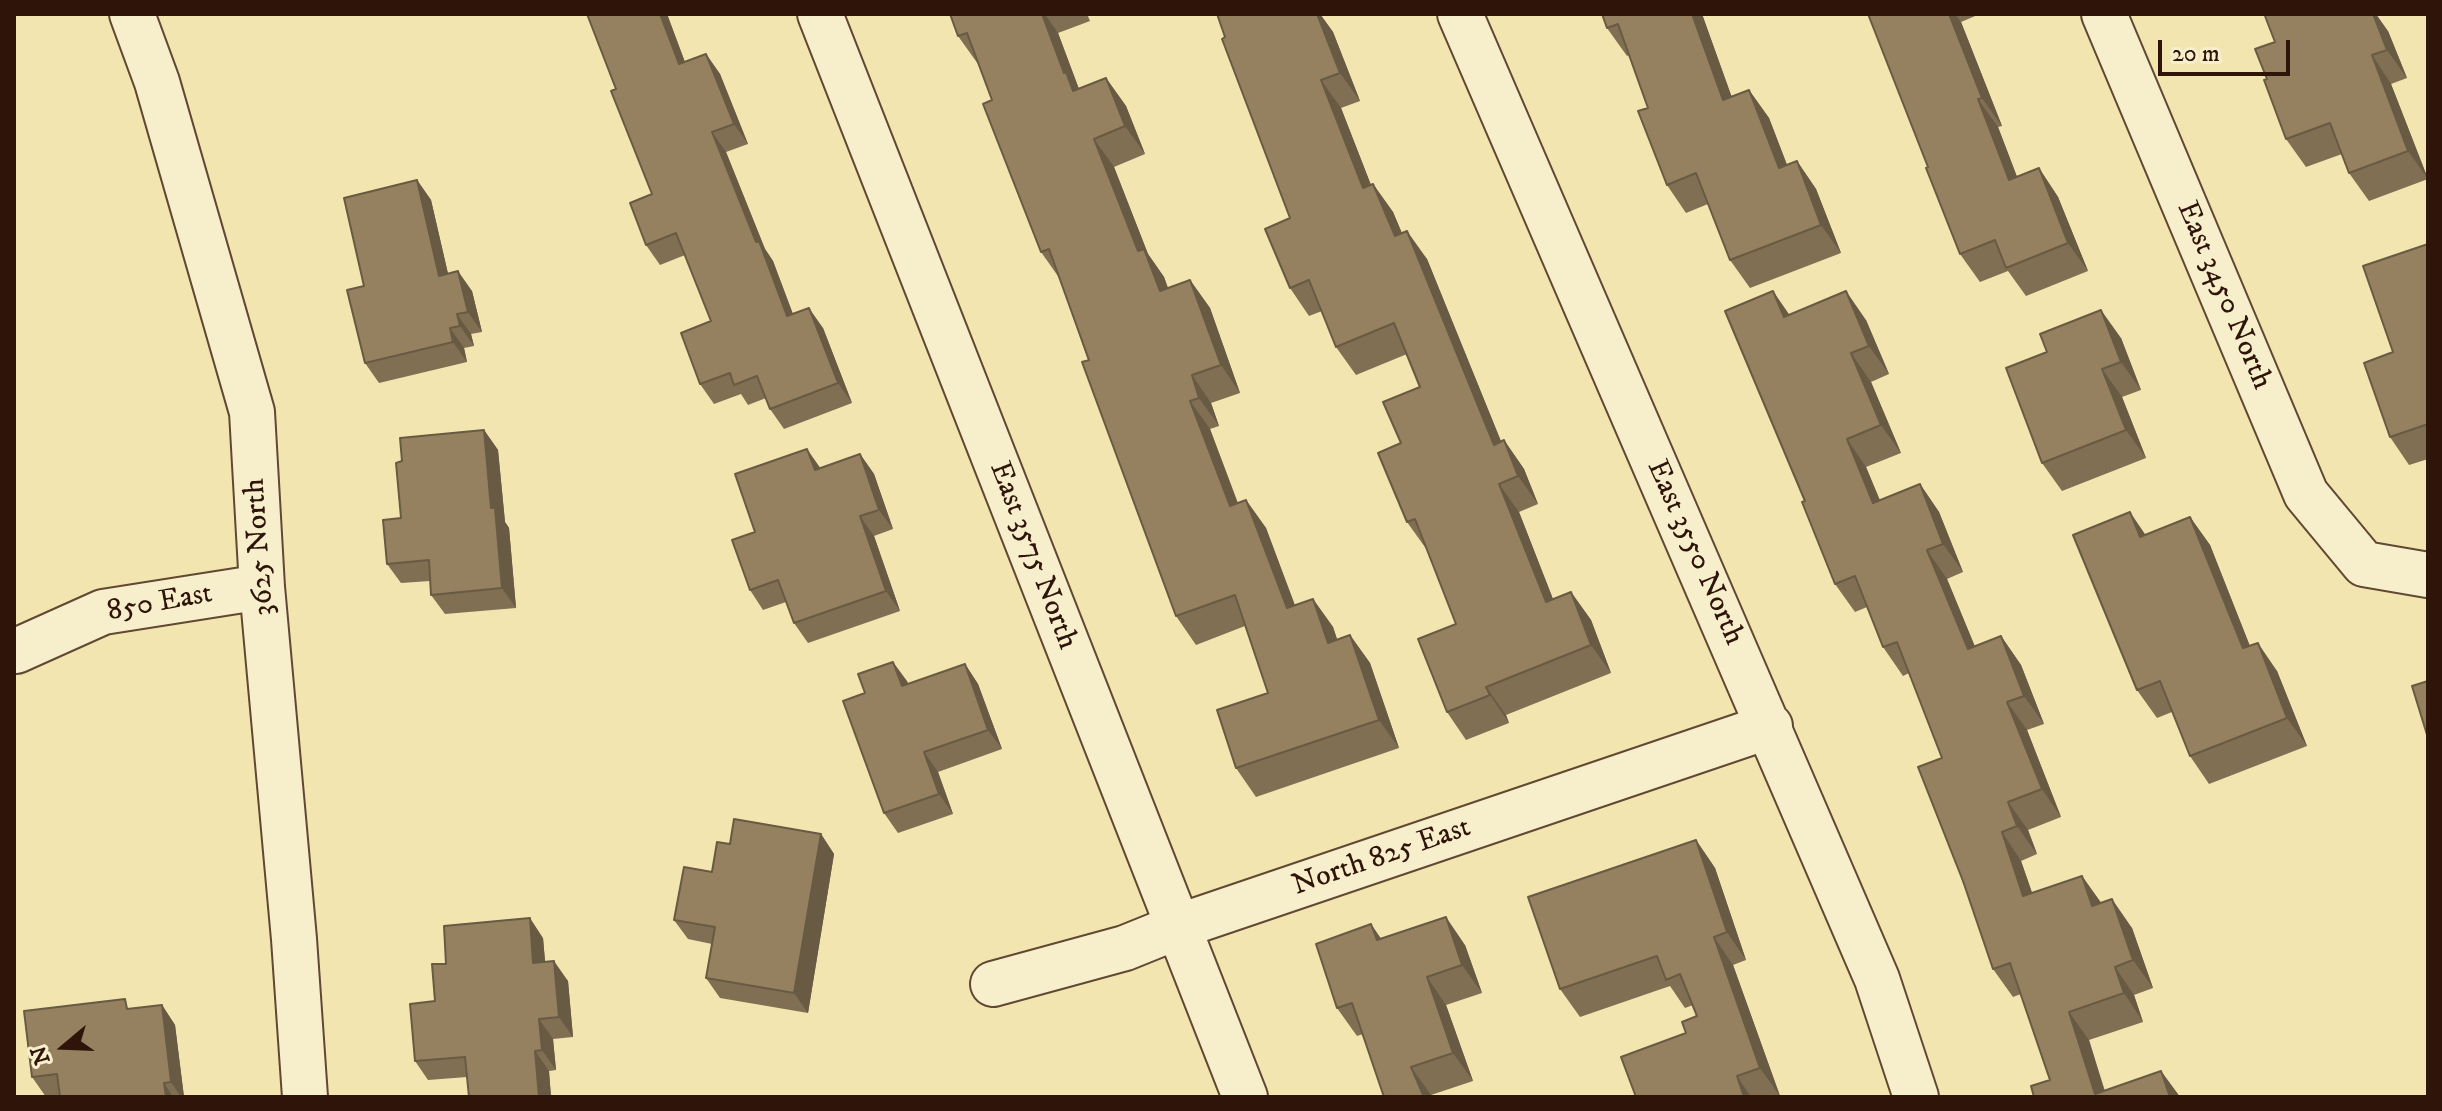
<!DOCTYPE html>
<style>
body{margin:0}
#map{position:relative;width:2442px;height:1111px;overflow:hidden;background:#f3e5b0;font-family:"IM FELL DW Pica",serif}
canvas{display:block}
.frame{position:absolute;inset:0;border:16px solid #2f1409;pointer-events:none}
.north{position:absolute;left:24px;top:1007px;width:80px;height:80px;-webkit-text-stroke:6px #f7eecc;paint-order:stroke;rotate:251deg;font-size:22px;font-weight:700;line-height:32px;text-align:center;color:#2f1409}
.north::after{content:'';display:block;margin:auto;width:28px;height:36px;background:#2f1409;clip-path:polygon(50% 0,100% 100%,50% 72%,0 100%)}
.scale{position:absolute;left:2158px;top:40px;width:132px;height:36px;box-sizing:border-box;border:4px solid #2f1409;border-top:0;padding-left:10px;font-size:24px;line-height:28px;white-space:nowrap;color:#2f1409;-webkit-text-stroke:6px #f7eecc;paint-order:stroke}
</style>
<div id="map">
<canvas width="2442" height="1111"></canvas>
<div class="frame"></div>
<div class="north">N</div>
<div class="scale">20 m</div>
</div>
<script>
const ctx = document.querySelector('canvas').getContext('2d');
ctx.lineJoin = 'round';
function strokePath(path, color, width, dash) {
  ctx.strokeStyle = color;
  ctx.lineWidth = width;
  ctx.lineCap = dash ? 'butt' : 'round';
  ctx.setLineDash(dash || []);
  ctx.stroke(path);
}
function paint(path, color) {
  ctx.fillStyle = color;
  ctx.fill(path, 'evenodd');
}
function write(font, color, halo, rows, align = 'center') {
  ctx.font = font + ' "IM FELL DW Pica",serif';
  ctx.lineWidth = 8;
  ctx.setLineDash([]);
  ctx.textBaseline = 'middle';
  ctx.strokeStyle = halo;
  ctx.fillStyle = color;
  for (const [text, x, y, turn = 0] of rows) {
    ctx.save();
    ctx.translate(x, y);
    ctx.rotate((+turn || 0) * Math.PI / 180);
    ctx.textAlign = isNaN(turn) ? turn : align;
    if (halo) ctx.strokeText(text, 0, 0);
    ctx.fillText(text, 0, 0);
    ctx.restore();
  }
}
const street = new Path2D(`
 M132 14 157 82 252 412 262 587 294 939 305 1097
 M820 14 1245 1097
 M1460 14 1877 979 1916 1097
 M2104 14 2306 494 2364 564 2428 575
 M16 651 103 612 262 587
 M993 984 1125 948 1177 927 1770 726`);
strokePath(street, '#604833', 48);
strokePath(street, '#f7eecc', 44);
paint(new Path2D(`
 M587 14H667L685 62 706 54 720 74 748 144 726 152 765 249 773 261 793 314 823 328 852 403 784 429 770 409 766 398 748 405 741 394 714 404 700 384 711 321 685 255 660 265 646 245 652 194 616 89Z
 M950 14H1087L1090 21 1058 33 1079 89 1106 78 1126 106 1145 154 1114 167 1148 254 1164 277 1168 288 1190 280 1210 308 1240 393 1211 403 1219 426 1210 429 1238 503 1246 500 1266 528 1295 605 1313 599 1333 627 1337 640 1350 635 1370 663 1399 748 1256 797 1236 768 1268 693 1245 626 1196 645 1176 616 1060 279 1041 252 992 100 978 64 958 36Z
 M1217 14H1320L1333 32 1360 101 1341 108 1371 185 1373 184 1393 212 1402 233 1427 259 1501 442 1504 440 1524 469 1538 504 1519 512 1553 599 1571 592 1591 620 1611 673 1506 715 1509 723 1466 740 1447 712 1456 624 1427 550 1407 522 1401 443 1420 387 1407 354 1356 375 1336 347 1322 311 1309 316 1290 288V218Z
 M1602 14H1702L1731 96 1749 90 1769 118 1787 165 1797 161 1816 189 1841 253 1750 288 1730 260 1708 204 1686 213 1667 185 1648 108 1629 55 1627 56 1607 28Z
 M1868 14H1980L1961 22 2002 126 1998 127 2017 177 2039 168 2058 197 2088 271 2026 296 2008 271 1980 282 1960 254 1928 167Z
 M2388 31 2407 78 2391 84 2428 179 2369 201 2349 173 2342 154 2306 167 2286 139Z
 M417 180 431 200 448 274 472 291 482 332 471 334 474 346 464 348 467 362 379 383 365 363 364 286Z
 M2428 244V459L2409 465 2390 437 2393 352Z
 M1790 315 1866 320 1889 374 1871 382 1901 453 1866 467 1880 500 1920 484 1939 512 1963 572 1947 579 1975 647 2001 636 2021 665 2044 724 2027 730 2061 817 2028 830 2037 854 2021 861 2032 893 2082 876 2101 903 2132 928 2153 988 2134 995 2143 1022 2089 1040 2105 1091 2161 1071 2180 1097H2034L2050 1080 2021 994 2013 997 1993 969 1942 758 1909 673 1903 676 1883 647 1867 607 1855 612 1835 584 1805 501Z
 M2121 338 2141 390 2122 397 2146 458 2062 491 2042 463Z
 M484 430 498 450 505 522 509 528 516 608 445 614 431 595 430 581 401 583 387 564 401 518Z
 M860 454 874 474 893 529 874 536 900 611 808 643 794 623 786 602 763 610 750 590 755 532 820 468Z
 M2190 517 2210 545 2250 646 2277 671 2307 746 2209 784 2190 756 2172 712 2157 718 2137 690 2145 535Z
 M965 664 978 684 1002 749 938 772 953 814 898 833 884 813 907 681 908 684Z
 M821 834 834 854 808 1013 720 998 706 978 712 944 688 939 674 920 712 872 730 844Z
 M1696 840 1715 868 1746 960 1733 965 1780 1096 1777 1097H1636L1686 1033 1697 1016 1693 1005 1685 1008 1670 986 1580 1017 1560 989Z
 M543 938 545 962 568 981 573 1037 553 1039 556 1070 549 1071 551 1097H469L467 1077 428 1080 415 1061 435 1001 446 964Z
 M1381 939 1465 945 1482 993 1446 1005 1473 1081 1431 1095V1097H1384L1363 1034 1357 1036 1337 1008Z
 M162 1005 175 1025 184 1097H60L59 1095 46 1097 32 1077 132 1009Z`), '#806f53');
paint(new Path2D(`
 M660 14H667L693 84 679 64Z
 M1042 14H1045L1058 33 1080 92 1073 91 1064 73Z
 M1311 14H1320L1333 32 1360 101 1340 73Z
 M1692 14H1702L1743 128 1723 100Z
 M1949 14H1955L1961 22 2002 126 1982 98Z
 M2367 14H2376L2388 31 2407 78 2387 50Z
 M706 54 720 74 748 144 734 124Z
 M2372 55 2391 84 2428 179 2408 151Z
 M1106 78 1126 106 1145 154 1125 126Z
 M1321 80 1341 108 1383 216 1363 188Z
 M1749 90 1769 118 1799 196 1779 168Z
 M1978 99 1998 127 2029 208 2009 180Z
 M712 132 726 152 765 249 773 261 801 336 787 316 756 242Z
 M1094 139 1114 167 1148 254 1164 277 1179 319 1160 291 1138 251Z
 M1797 161 1816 189 1841 253 1821 225Z
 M2039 168 2058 197 2088 271 2068 243Z
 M417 180 431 200 453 295 439 276Z
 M1373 184 1393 212 1415 265 1395 236Z
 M1407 231 1427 259 1514 473 1494 445Z
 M458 271 472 291 482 332 468 312Z
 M1190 280 1210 308 1240 393 1221 365Z
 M1773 291 1793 320 1784 317Z
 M1846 291 1866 320 1889 374 1869 346Z
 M809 308 823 328 852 403 838 383Z
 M2101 310 2121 338 2141 390 2121 362Z
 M457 314 471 334 474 346 460 326Z
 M450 328 464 348 467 362 453 342Z
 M1851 353 1871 382 1901 453 1881 425Z
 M2102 369 2122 397 2146 458 2126 430Z
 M1192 375 1211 403 1219 426 1199 398Z
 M1190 401 1210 429 1249 534 1230 506Z
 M484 430 498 450 505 522 509 528 516 608 502 588 491 508Z
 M1847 439 1866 467 1892 531 1873 503Z
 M1504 440 1524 469 1538 504 1518 476Z
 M807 449 821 469 815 470Z
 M860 454 874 474 893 529 879 510Z
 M1499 484 1519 512 1565 630 1546 602Z
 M1920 484 1939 512 1963 572 1943 544Z
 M1246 500 1266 528 1306 636 1287 608Z
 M2130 512 2149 540 2140 537Z
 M860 516 874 536 900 611 886 591Z
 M2190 517 2210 545 2262 677 2243 648Z
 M1927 550 1947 579 1988 678 1968 649Z
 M1571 592 1591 620 1611 673 1591 645Z
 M1313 599 1333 627 1348 671 1328 643Z
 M1350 635 1370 663 1399 748 1379 720Z
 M2001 636 2021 665 2044 724 2024 696Z
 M2258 643 2277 671 2307 746 2287 718Z
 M893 662 907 681 916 706 902 686Z
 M965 664 978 684 1002 749 988 730Z
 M1486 687 1506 715 1509 723 1490 695Z
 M2007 702 2027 730 2061 817 2042 789Z
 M924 752 938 772 953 814 939 794Z
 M2008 802 2028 830 2037 854 2017 826Z
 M2002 832 2021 861 2043 924 2023 896Z
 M821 834 834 854 808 1013 794 993Z
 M1696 840 1715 868 1746 960 1727 932Z
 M2082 876 2102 904 2092 906Z
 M2112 899 2132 928 2153 988 2133 960Z
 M1446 917 1465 945 1482 993 1462 965Z
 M530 918 543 938 547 983 533 963Z
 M1371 924 1391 953 1377 940Z
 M1714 937 1733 965 1780 1096 1760 1068Z
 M554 961 568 981 573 1037 559 1017Z
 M2115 967 2134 995 2143 1022 2124 993Z
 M1427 977 1446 1005 1473 1081 1453 1053Z
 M162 1005 175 1025 184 1097H181L171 1082Z
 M2069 1012 2089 1040 2106 1097 2095 1094Z
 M539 1019 553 1039 556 1070 542 1050Z
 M535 1051 549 1071 551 1097H539Z
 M1411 1067 1431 1095V1097H1424Z
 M2161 1071 2180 1097H2170Z
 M1737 1076 1751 1097H1744Z
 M164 1083 173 1097H166Z`), '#685a43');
const building = new Path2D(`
 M587 14H660L679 64 706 54 734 124 712 132 756 242 759 241 787 316 809 308 838 383 770 409 757 376 734 385 730 373 700 384 681 333 711 321 676 233 646 245 630 203 652 194 611 91 616 89Z
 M950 14H1042L1064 73 1066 72 1073 91 1106 78 1125 126 1094 139 1138 251 1144 249 1160 291 1190 280 1221 365 1192 375 1199 398 1190 401 1230 506 1246 500 1287 608 1313 599 1328 643 1350 635 1379 720 1236 768 1217 710 1268 693 1235 595 1176 616 1082 362 1089 360 1049 249 1041 252 983 104 992 100 967 33 958 36Z
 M1217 14H1317L1340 73 1321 80 1363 188 1373 184 1395 236 1407 231 1494 445 1504 440 1518 476 1499 484 1546 602 1571 592 1591 645 1486 687 1490 695 1447 712 1418 639 1456 624 1415 519 1407 522 1378 453 1401 443 1383 402 1420 387 1394 323 1336 347 1309 280 1290 288 1265 229 1290 218 1222 39 1225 37Z
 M1602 14H1692L1723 100 1749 90 1779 168 1797 161 1821 225 1730 260 1696 173 1667 185 1638 111 1648 108 1618 24 1607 28Z
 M1868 14H1949L1982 98 1978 99 2009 180 2039 168 2068 243 2006 268 1995 240 1960 254 1926 168 1928 167Z
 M2269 14H2373L2387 50 2372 55 2408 151 2349 173 2330 123 2286 139 2264 80 2267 79 2255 49 2275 42 2265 16Z
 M417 180 439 276 458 271 468 312 457 314 460 326 450 328 453 342 365 363 347 290 364 286 344 198Z
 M2428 244V424L2390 437 2364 363 2393 352 2363 266Z
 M1773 291 1784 317 1846 291 1869 346 1851 353 1881 425 1847 439 1873 503 1920 484 1943 544 1927 550 1968 649 2001 636 2024 696 2007 702 2042 789 2008 802 2017 826 2002 832 2023 896 2082 876 2092 906 2112 899 2133 960 2115 967 2124 993 2069 1012 2095 1094 2161 1071 2170 1097H2034L2031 1086 2050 1080 2010 963 1993 969 1963 881 1918 767 1942 758 1897 642 1883 647 1855 576 1835 584 1802 502 1805 501 1725 311Z
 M2101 310 2121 362 2102 369 2126 430 2042 463 2006 368 2047 352 2040 334Z
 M484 430 491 508H495L502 588 431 595 429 560 387 564 383 520 401 518 396 463 402 461 400 438Z
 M807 449 815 470 860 454 879 510 860 516 886 591 794 623 778 580 750 590 732 540 755 532 735 474Z
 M2130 512 2140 537 2190 517 2243 648 2258 643 2287 718 2190 756 2160 681 2137 690 2073 535Z
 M893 662 902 686 965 664 988 730 924 752 939 794 884 813 843 701 865 693 858 674Z
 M2428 681V738L2412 686Z
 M734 819 821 834 794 993 706 978 715 927 674 920 684 867 712 872 717 842 730 844Z
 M1696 840 1727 932 1714 937 1760 1068 1737 1076 1744 1097H1636L1621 1057 1686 1033 1682 1022 1697 1016 1680 974 1666 980 1657 956 1560 989 1528 897Z
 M1446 917 1462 965 1427 977 1453 1053 1411 1067 1424 1097H1384L1352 1003 1337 1008 1316 944 1371 924 1377 940Z
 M530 918 533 963 554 961 559 1017 539 1019 542 1050 535 1051 539 1097H469L465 1057 415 1061 410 1004 435 1001 432 964H446L444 926Z
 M125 999 127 1009 162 1005 171 1082 164 1083 166 1097H60L57 1074 32 1077 24 1011Z`);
paint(building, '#958160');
strokePath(building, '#685a43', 2);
write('30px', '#2f1409', '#f7eecc', [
 ["East 3450 North",2223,296,67],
 ["3625 North",261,547,-94],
 ["East 3550 North",1694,553,66],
 ["East 3575 North",1032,556,69],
 ["850 East",160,604,-10],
 ["North 825 East",1382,858,-19]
]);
</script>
